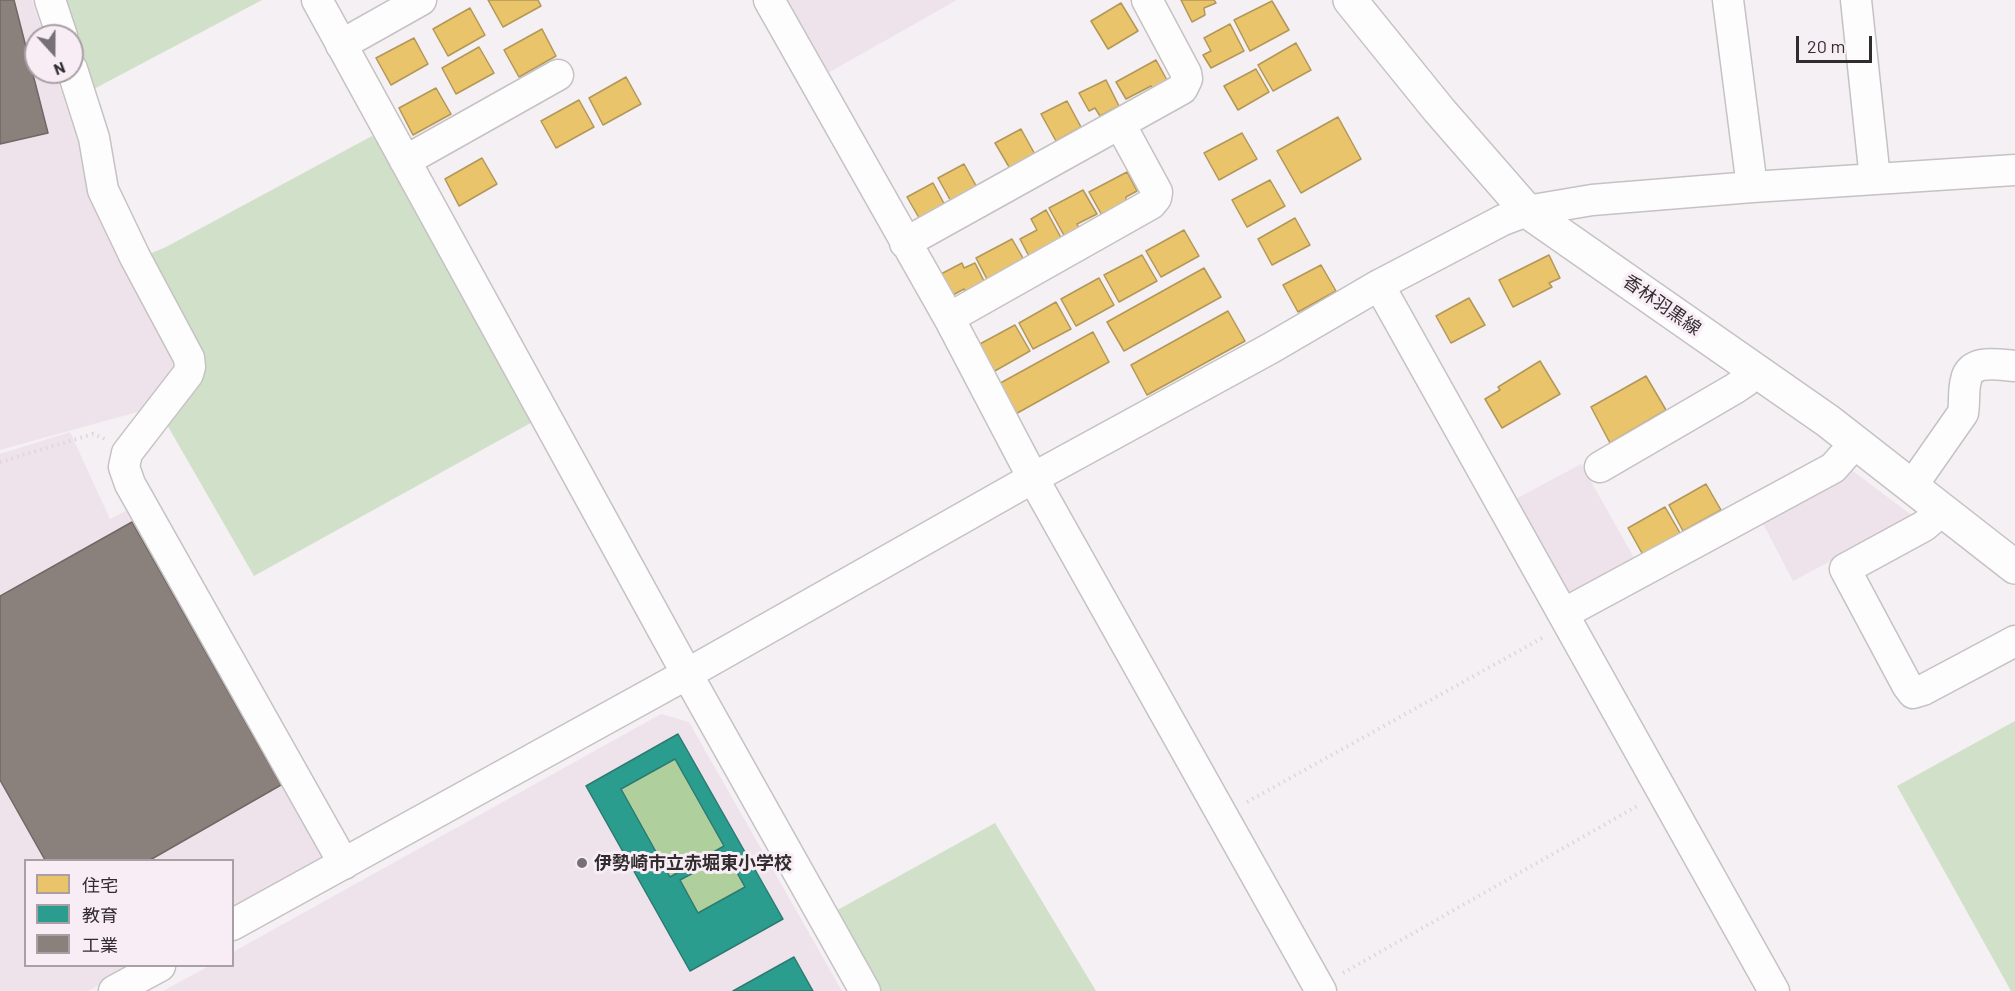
<!DOCTYPE html>
<meta charset="utf-8">
<style>
body{margin:0}
#map{position:relative;width:2015px;height:991px;overflow:hidden;background:#f5f0f3;font-family:Barlow,"Noto Sans JP",sans-serif}
canvas{display:block}
.legend{position:absolute;left:24px;top:859px;width:210px;height:108px;box-sizing:border-box;background:#f8edf4;border:2px solid #a8a0a5;margin:0;padding:8px 10px;list-style:none;font-size:18px;color:#312d2f}
.legend li{display:flex;align-items:center;gap:12px;height:30px}
.legend b{width:30px;border:2px solid #a8a0a5}
.north{position:absolute;left:24px;top:24px;width:60px;height:60px;box-sizing:border-box;background:#f8edf4;border:2px solid #a8a0a5;border-radius:50%;rotate:159deg;font-size:16px;font-weight:700;line-height:24px;text-align:center;color:#312d2f}
.north::after{content:'';display:block;margin:auto;width:21px;height:27px;background:#767174;clip-path:polygon(50% 0,100% 100%,50% 72%,0 100%)}
.scale{position:absolute;left:1796px;top:36px;width:76px;height:27px;box-sizing:border-box;border:3px solid #312d2f;border-top:0;padding-left:8px;font-size:18px;line-height:21px;white-space:nowrap;color:#312d2f;-webkit-text-stroke:4px #f8edf4;paint-order:stroke}
</style>
<div id="map">
<canvas width="2015" height="991"></canvas>
<ul class="legend">
<li><b style="height:16px;background:#e9c46a"></b>住宅</li>
<li><b style="height:16px;background:#2a9d8f"></b>教育</li>
<li><b style="height:16px;background:#8a817c"></b>工業</li>
</ul>
<div class="north">N</div>
<div class="scale">20 m</div>
</div>
<script>
const ctx = document.querySelector('canvas').getContext('2d');
ctx.lineJoin = 'round';
function paint(path, color) {
  ctx.fillStyle = color;
  ctx.fill(path, 'evenodd');
}
function strokePath(path, color, width, dash) {
  ctx.strokeStyle = color;
  ctx.lineWidth = width;
  ctx.lineCap = dash ? 'butt' : 'round';
  ctx.setLineDash(dash || []);
  ctx.stroke(path);
}
function write(font, color, halo, rows, align = 'center') {
  ctx.font = font + ' Barlow,"Noto Sans JP",sans-serif';
  ctx.lineWidth = 6;
  ctx.setLineDash([]);
  ctx.textBaseline = 'middle';
  ctx.strokeStyle = halo;
  ctx.fillStyle = color;
  for (const [text, x, y, turn = 0] of rows) {
    ctx.save();
    ctx.translate(x, y);
    ctx.rotate((+turn || 0) * Math.PI / 180);
    ctx.textAlign = isNaN(turn) ? turn : align;
    if (halo) ctx.strokeText(text, 0, 0);
    ctx.fillText(text, 0, 0);
    ctx.restore();
  }
}
paint(new Path2D(`
 M0 0H32L44 36H36V72H55L77 139 115 238 182 370 152 408 0 450Z
 M776 0H957L819 78Z
 M70 432 110 519 129 509 325 850 318 864 233 911 232 860H26V966H134L88 991H0V454Z
 M1581 464 1636 561 1576 594 1562 588 1512 501Z
 M1849 468 1914 517 1793 581 1759 516Z
 M661 714 689 722 842 991H163L209 966H232L233 952Z`), '#efe3eb');
paint(new Path2D(`
 M59 0H262L90 91Z
 M372 136 380 144 536 420 254 576 166 423 206 369 147 255 166 247Z
 M2015 721V991H2011L1897 786Z
 M995 823 1096 991H877L832 913Z`), '#d1e0c8');
paint(new Path2D(`
 M675 759 724 846 670 877 621 789Z
 M727 855 745 887 698 913 680 880Z`), '#afd09c');
const homes = new Path2D(`
 M488 0H538L541 6 503 27Z
 M1181 0H1214L1216 3 1204 8 1205 15 1192 22Z
 M1272 1 1289 30 1250 51 1234 20Z
 M1121 3 1138 31 1108 49 1091 21Z
 M470 8 485 35 448 56 433 29Z
 M1230 24 1244 51 1211 68 1203 55 1211 51 1204 38Z
 M542 29 556 56 519 77 504 50Z
 M414 38 428 64 391 85 376 58Z
 M1296 43 1311 70 1273 91 1258 65Z
 M479 47 494 73 456 94 442 68Z
 M1156 60 1168 82 1154 91 1151 86 1126 99 1116 82Z
 M1256 69 1269 92 1238 110 1224 86Z
 M626 77 641 104 603 125 589 98Z
 M1106 80 1119 106 1100 116 1095 108 1089 111 1079 93Z
 M436 88 451 114 413 135 399 108Z
 M579 100 594 127 556 148 541 121Z
 M1067 101 1081 127 1056 141 1041 114Z
 M1338 117 1361 159 1301 193 1277 151Z
 M1021 129 1037 158 1012 172 995 143Z
 M1242 133 1257 159 1219 180 1204 153Z
 M482 158 497 184 459 206 445 179Z
 M964 164 979 191 953 205 938 178Z
 M1127 172 1137 191 1126 197 1125 208 1104 219 1089 192Z
 M1270 180 1285 206 1247 227 1232 200Z
 M933 183 947 209 922 223 907 197Z
 M1083 190 1097 214 1077 224 1082 233 1067 241 1049 208Z
 M1046 210 1064 243 1031 260 1020 239 1037 230 1031 219Z
 M1295 218 1310 245 1272 265 1258 239Z
 M1184 230 1199 256 1161 277 1146 251Z
 M1012 239 1027 265 990 285 976 258Z
 M1142 255 1157 281 1119 302 1104 275Z
 M1549 255 1560 278 1549 283 1552 287 1513 307 1499 280Z
 M962 263 964 268 975 263 986 285 968 295 964 289 951 296 939 275Z
 M1321 265 1336 291 1298 312 1283 285Z
 M1204 268 1221 297 1124 351 1107 322Z
 M1099 278 1114 305 1076 326 1061 299Z
 M1469 298 1485 325 1451 343 1436 316Z
 M1056 302 1071 329 1033 349 1019 323Z
 M1228 311 1245 341 1147 395 1131 365Z
 M1015 325 1030 351 993 372 978 345Z
 M1093 332 1109 362 1012 416 995 386Z
 M1540 361 1560 394 1502 428 1485 399 1500 390 1498 387Z
 M1646 376 1666 410 1610 443 1591 407Z
 M1706 484 1721 510 1683 531 1669 505Z
 M1665 507 1680 533 1643 555 1628 528Z`);
paint(homes, '#e9c46a');
strokePath(homes, '#b29758', 1.5);
const schools = new Path2D(`
 M678 734 783 919 690 971 586 786ZM675 759 724 846 670 877 621 789ZM727 855 745 887 698 913 680 880Z
 M794 957 813 991H733Z`);
paint(schools, '#2a9d8f');
strokePath(schools, '#2c7b72', 1.5);
const industry = new Path2D(`
 M0 0H14L48 133 0 144Z
 M132 522 281 785 150 860H45L0 780V596Z`);
paint(industry, '#8a817c');
strokePath(industry, '#6f6865', 1.5);
const minor = new Path2D(`
 M50 0 62 36
 M317 0 687 674 865 991
 M769 0 949 318 1033 478 1321 991
 M1728 0 1752 187
 M1856 0 1875 179
 M341 45 421 0
 M72 69 94 138 103 190 135 257 189 358 190 367 188 374 127 453 124 467 130 484 344 864
 M405 161 558 75
 M905 243 1182 89 1187 79 1186 73 1147 0
 M1379 285 1774 991
 M949 318 1151 204 1156 198 1157 192 1120 124
 M1600 467 1734 389 1746 381 1753 369
 M1912 486 1963 413C1965 401 1963 390 1966 380 1970 358 1999 365 2015 366
 M1943 510 1924 526 1845 569 1907 685 1913 693 1923 690 2015 641
 M1563 614 1833 468 1856 442
 M232 925 687 674 1033 478 1271 348 1379 285 1503 220 1527 211 1592 200 1752 187 2015 170
 M114 991 160 966`);
const major = new Path2D(`
 M1350 0 1439 110 1527 211 1828 421 2015 567`);
strokePath(minor, '#c6c2c4', 33);
strokePath(major, '#c6c2c4', 36);
strokePath(new Path2D(`
 M0 462 93 434 105 439
 M1247 802 1544 637
 M1343 973 1639 805`), '#dad8da', 4, [1.5, 4.5]);
strokePath(minor, '#fefdfd', 30);
strokePath(major, '#fefdfd', 33);
for (const [x, y, r, color] of [
 [582,863,6,"#767174"]
]) {
  const dot = new Path2D();
  dot.arc(x, y, r, 0, 2 * Math.PI);
  ctx.fillStyle = color;
  ctx.fill(dot);
  strokePath(dot, '#f8edf4', 2);
}
write('18px', '#312d2f', '#f8edf4', [
 ["香林羽黒線",1662,305,35]
]);
write('bold 18px', '#312d2f', '#f8edf4', [
 ["伊勢崎市立赤堀東小学校",594,863]
], 'left');
</script>
